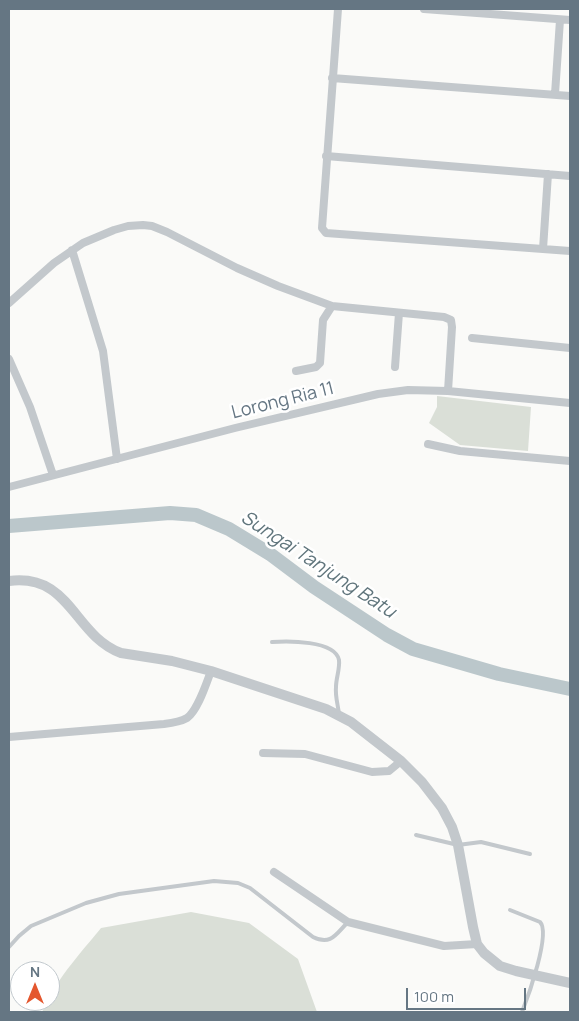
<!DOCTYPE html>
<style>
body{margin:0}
#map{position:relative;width:579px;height:1021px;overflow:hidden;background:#fafaf8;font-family:Manrope,sans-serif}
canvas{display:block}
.frame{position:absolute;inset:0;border:10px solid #657683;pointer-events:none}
.north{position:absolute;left:10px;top:961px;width:50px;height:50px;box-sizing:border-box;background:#fff;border:1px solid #c1c8cd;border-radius:50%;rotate:0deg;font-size:14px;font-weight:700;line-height:20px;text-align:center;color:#657683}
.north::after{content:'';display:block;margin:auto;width:18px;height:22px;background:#e4572e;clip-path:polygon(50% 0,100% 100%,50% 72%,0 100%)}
.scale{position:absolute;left:406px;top:988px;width:120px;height:22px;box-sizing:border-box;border:2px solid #657683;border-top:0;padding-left:6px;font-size:15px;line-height:18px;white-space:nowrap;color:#657683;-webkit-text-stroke:4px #fff;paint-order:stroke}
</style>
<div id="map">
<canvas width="579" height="1021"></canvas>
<div class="frame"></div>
<div class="north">N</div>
<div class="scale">100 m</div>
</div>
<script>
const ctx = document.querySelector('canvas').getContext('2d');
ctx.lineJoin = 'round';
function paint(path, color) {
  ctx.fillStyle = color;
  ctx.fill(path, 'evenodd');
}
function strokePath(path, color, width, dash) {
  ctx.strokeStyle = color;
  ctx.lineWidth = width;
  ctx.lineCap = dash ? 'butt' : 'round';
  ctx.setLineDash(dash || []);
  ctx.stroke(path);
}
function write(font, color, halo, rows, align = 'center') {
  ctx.font = font + ' Manrope,sans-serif';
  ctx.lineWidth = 5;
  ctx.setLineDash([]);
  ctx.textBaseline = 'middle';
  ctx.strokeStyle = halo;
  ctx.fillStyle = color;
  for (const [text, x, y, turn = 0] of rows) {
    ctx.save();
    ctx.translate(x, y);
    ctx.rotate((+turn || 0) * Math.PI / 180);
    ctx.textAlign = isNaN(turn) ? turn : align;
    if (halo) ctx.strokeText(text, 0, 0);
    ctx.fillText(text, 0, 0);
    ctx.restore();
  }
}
paint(new Path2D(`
 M437 396 531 407 528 451 460 445 429 423 437 407Z
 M191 912 249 923 298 959 317 1012H42L48 1001H50C50 986 90 942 101 928Z`), '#dadfd7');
strokePath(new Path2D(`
 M9 526 170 513 196 515 229 529 270 554 314 587 387 635 413 649 499 674 570 689`), '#bbc7cb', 14);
strokePath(new Path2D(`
 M272 642C287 641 335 640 339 660 340 669 336 678 336 687 335 696 338 705 339 714
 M416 835 458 845 481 842 530 854
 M510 910 540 922C551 933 528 997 522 1012
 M9 947 19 936 31 926 86 903 119 894 214 881 238 883 250 888 313 937C331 946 336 934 348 922`), '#c3c8cc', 4);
strokePath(new Path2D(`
 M338 9 322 228 326 233 570 251
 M424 9 570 20
 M332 78 570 96
 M555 94 560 20
 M326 156 570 176
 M543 249 548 174
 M72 250 103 351 117 459
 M9 303 54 263 83 243 114 230 128 226 143 225 152 226 167 232 237 268 278 286 332 306 444 317 451 320 452 327 448 391
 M472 338 570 348
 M9 359 30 407 53 475
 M395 367 399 313
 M296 371 316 367 320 363 323 320 332 306
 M428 444 460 451 570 461
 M9 487 235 428 378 394 408 390 448 391 570 403
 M9 737 164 724C172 723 180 722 187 718 198 710 206 684 211 671
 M263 753 305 754 372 772 389 771 401 761
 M274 872 348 922 444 946 477 944`), '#c3c8cc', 8);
strokePath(new Path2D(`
 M9 581C71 573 73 635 121 653L172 661 211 671 326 709 351 722 401 761 422 782 442 808 452 827 458 845 473 927 477 944 484 953 500 966 516 971 570 983`), '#c3c8cc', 10);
write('18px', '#657683', '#fff', [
 ["Lorong Ria 11",283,401,-14]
]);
write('italic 19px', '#60757c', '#fff', [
 ["Sungai Tanjung Batu",318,565,33]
]);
</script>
